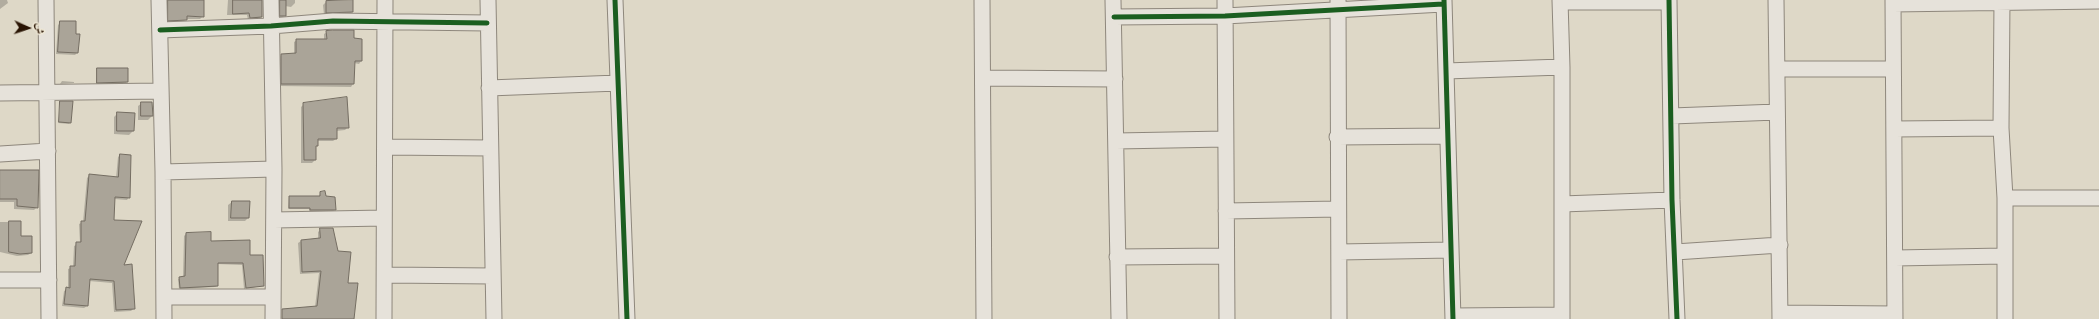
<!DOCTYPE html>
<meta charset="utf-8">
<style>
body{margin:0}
#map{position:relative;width:2099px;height:319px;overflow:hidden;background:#ded8c7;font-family:"Libre Caslon Text",Amiri,serif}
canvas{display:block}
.north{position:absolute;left:8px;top:8px;width:40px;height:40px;-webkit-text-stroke:3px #efe8d5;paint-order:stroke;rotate:93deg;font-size:11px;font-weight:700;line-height:16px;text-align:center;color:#291403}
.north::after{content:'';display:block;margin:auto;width:14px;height:18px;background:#291403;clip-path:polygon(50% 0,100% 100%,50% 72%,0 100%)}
</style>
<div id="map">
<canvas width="2099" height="319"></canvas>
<div class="north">ش</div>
</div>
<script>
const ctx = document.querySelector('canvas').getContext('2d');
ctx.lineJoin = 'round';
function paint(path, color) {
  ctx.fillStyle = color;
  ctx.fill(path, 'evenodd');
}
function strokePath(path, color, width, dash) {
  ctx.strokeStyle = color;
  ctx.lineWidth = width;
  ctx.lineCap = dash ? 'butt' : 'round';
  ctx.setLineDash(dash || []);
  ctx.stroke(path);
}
paint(new Path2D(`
 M0 0H7L8 3 0 9Z
 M166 0H203V16L200 19H186L183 22 166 23Z
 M228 0H262L261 17 259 19 248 20 247 15H227Z
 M275 0H295V3L291 7 285 6V15L281 19H277Z
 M352 1V12L350 15H324L323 5 326 2Z
 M61 22 77 53 75 55 56 54 58 25Z
 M327 32 353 39 361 61 359 64 354 63 353 84 351 87 279 86V58L281 55 294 54V42L297 40H324V34Z
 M98 69 127 82 125 84H96Z
 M62 81 74 82V83L60 84Z
 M61 102 70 123 69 124 58 123Z
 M142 103H151L152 116 148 120H138V106Z
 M304 104 348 127 345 130 336 131V139L333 141H317L315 147V160L312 163H301V107Z
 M118 113 133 131 129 135 114 134V117Z
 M120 155 129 197 127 200 114 199 113 221 134 308 131 311 114 312 112 283 89 281 87 306 84 308 62 306 64 291 68 289V269L73 267 74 246 80 243 79 224 83 222 87 178 89 176 116 178 118 157Z
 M0 171 37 207 34 210 14 209V202H0Z
 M320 193 335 210 333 211 309 212V209H288L289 197H319Z
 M232 202 248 218 245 221H228V205Z
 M0 222H20V237L31 253 28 255 17 256 0 252Z
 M321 229 338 252 347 284 353 319H301L315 307 319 273 300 274 298 243 301 241 318 239V232Z
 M186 234 249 256 263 286 244 289 242 265 217 264V286L215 287 179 289 178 279 183 277 184 236Z`), '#0003');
const building = new Path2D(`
 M168 0H204V17L187 16V20L168 21Z
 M233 0H262V17L250 18 249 13 233 14Z
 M280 0H286V16H280Z
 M353 0V12L326 13V1Z
 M60 21H76V34H80L78 53 58 52Z
 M333 30H354V38L362 39V61H355L354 84H281V54L296 53V39H327L326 31Z
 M97 68H128V82L97 83Z
 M347 97 349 128H337V139H318V146H316V160H304L303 103Z
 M60 101H73L71 123 59 122Z
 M141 102H152L153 116H141Z
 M117 112 135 113 134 131H117Z
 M120 154 131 155 130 198 115 197 114 220 142 221 124 265 132 264 135 309 116 310 114 281 90 279 88 306 64 304 66 287 70 288V266H75L76 242H81V221H85L89 174 118 177Z
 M0 170H39L38 208 17 206V199H0Z
 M325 191 326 196 335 197 336 210H310V208H289V196H320V192Z
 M232 201H250L249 218H231Z
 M9 221H21V236H32V253L20 254 9 252Z
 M320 228H333L338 251 351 252 348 283H358L354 319H282V309L317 306 321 271 302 272 301 240 320 238Z
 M211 232V241L250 240V255H263L264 286 246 288 243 263H218V286L180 288 179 277 185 276 186 233Z`);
paint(building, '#aaa498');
strokePath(building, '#746d62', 1);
const street = new Path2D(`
 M46 0 49 319
 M159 0 163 172 164 319
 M271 0 274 169 273 319
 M488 0 494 319
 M615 0 627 319
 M982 0 984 319
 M1113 0 1119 319
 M1225 0 1227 319
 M1338 0 1339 319
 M1444 0 1453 319
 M1560 0 1562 67V319
 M1669 0 1672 200 1677 319
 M1776 0 1780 319
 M1893 0 1895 319
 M2002 0 2001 128 2005 198V319
 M1560 2H1669
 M1893 4 2099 1
 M1114 17 1225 16 1443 4
 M160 30 271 26 333 21 487 23
 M1777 69H1893
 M1446 71 1562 67
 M984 78 1115 79
 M489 88 618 83
 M0 93 161 91
 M1672 116 1777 112
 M1894 129 2001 128
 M1337 137 1447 136
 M1116 141 1225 139
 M385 147 490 148
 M0 154 48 151
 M163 172 274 169
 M2005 198H2099
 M1562 204 1672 200
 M1226 211 1338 209
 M274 220 384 218
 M1339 252 1451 250
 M1675 252 1780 245
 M1117 257 1225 256
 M1895 258 2004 256
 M385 275 493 276
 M0 280H49
 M164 297H273
 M1780 313 1895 314
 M1453 316 1562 315
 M384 319 385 0`);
strokePath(street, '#8e877c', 17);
strokePath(street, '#e6e2da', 15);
strokePath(new Path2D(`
 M615 0 627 319
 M1444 0 1453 319
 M1669 0 1672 200 1677 319
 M1114 17 1225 16 1443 4
 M160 30 271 26 333 21 487 23`), '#1b5e20', 5);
</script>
